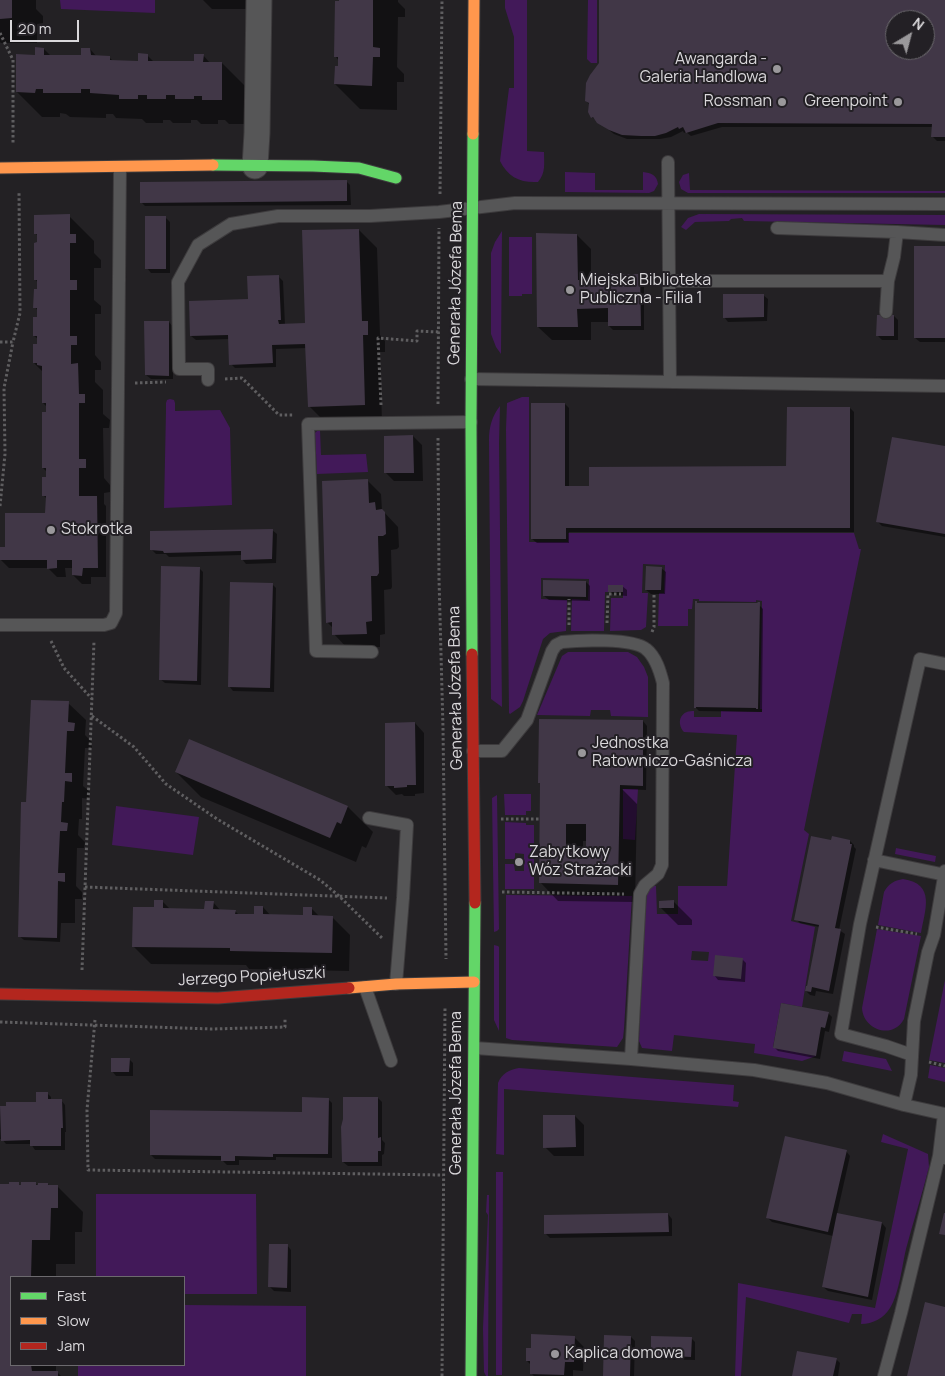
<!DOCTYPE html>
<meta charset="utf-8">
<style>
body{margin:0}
#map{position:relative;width:945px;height:1376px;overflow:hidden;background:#232124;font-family:Manrope,sans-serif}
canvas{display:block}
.legend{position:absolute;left:10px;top:1276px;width:175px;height:90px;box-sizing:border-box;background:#232025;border:1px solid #6c6a6e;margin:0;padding:6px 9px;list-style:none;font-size:15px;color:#dad8db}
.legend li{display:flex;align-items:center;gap:10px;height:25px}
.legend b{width:25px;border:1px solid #6c6a6e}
.north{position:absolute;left:885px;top:10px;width:50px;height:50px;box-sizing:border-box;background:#232025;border:1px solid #6c6a6e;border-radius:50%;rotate:37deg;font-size:14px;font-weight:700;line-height:20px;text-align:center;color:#dad8db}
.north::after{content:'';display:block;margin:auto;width:18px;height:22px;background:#9a989b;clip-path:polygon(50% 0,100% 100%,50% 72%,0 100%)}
.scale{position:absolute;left:10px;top:20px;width:69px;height:22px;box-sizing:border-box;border:2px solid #dad8db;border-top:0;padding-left:6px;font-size:15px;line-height:18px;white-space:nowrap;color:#dad8db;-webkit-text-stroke:4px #232025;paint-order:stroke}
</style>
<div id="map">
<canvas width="945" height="1376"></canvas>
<ul class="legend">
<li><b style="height:6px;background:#63d668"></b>Fast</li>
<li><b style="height:6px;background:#ff974d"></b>Slow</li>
<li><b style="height:6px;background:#b3261e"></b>Jam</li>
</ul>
<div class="north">N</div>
<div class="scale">20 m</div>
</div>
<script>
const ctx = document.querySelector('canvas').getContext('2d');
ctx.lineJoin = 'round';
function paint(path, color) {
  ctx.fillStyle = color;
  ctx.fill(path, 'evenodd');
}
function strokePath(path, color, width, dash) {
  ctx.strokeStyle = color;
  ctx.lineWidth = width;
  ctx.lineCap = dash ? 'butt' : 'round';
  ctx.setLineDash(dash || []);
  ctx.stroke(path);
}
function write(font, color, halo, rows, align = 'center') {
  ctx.font = font + ' Manrope,sans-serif';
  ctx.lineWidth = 4;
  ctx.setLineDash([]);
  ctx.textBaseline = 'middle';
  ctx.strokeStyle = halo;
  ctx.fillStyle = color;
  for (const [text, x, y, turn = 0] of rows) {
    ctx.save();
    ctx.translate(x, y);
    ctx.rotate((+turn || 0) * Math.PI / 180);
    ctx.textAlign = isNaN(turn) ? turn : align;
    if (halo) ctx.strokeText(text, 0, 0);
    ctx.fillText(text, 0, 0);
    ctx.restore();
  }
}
paint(new Path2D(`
 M60 0H155V13L61 9Z
 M505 0H527V151L544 152C544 163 546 173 538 182 520 183 508 177 500 161L509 88H514V37L505 8Z
 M588 0H597V63H591L587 59Z
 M565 172 595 173V190H643V172C651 173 657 175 658 184L654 191 649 193 565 192Z
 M689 173 690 190 945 191V193H688L681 189 679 182 683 175Z
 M699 214 945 215V225L744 221 742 218 731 219 729 221 695 222 686 230 681 227 688 218Z
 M502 231 501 354 496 347 491 334V253L495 242Z
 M509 237H532V294H522V296H509Z
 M522 397H529V542H568V533H854L859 549H861L804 830 809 834 791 921 815 927 802 1007 781 1003 773 1047 816 1056 802 1061 754 1053 755 1044 674 1035 672 1051 642 1048 639 1041 644 931 647 893 650 886H656L657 914H678V886H727L737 735 684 732C676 723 680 710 694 711V717H721V711L762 712V709H760L762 601 756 600V602L699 601V599H693L692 609H688V626H658L659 593H664L665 565 643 564 642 593H648L646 627 641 630 610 631 611 598H623V585H608V592H605L604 631H571L572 599 588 600 589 579 541 578V599L567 600 566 631 550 633 543 639 523 701 520 707 510 714 509 713 506 429 507 403ZM692 951 709 952 708 961 691 960Z
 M170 399 174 400 175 403V411L220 410 230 428 232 505 164 508 166 410V403L167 400Z
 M500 406 499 443 502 707 491 699 489 440C489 427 492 416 500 406Z
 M320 430 321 455 366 454 368 472 317 474 315 433 317 431Z
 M568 652H628L637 657 644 667 648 677V717L611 716 610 710H591L590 716 537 715 562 656Z
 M623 789H638L635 840 623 839Z
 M504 794H531V811H526V815H505Z
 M497 795 499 929 497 931 494 932 492 798Z
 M116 806 199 817 193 855 112 845Z
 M505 822 526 823V825H534V889H505V864H514L515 871H524V854L515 853V859H505Z
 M896 848 936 856 935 862 895 854Z
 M903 879C936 884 925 910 921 933L878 925 884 892C889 883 894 881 903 879Z
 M506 895 632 896 624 1029 623 1038 617 1047 512 1040 506 1038Z
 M877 929 921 936 904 1019C893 1040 863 1030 862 1008Z
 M494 945 498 946 499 947V1031L494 1020Z
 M945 980V1063L929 1060Z
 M844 1051 886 1059 892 1071 842 1061Z
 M930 1065 945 1068V1082L928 1078Z
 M519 1068 734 1085 733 1101 739 1102 738 1107 504 1089V1155L496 1154 498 1083C502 1073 509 1070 519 1068Z
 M883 1134 928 1154 929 1167C922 1195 913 1222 906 1249 902 1266 899 1294 890 1308 884 1318 873 1324 861 1324L862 1314H852L849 1323 746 1297 741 1376H735L738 1283 875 1308 908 1149 881 1142Z
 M496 1172H503L502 1375H496Z
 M96 1194H256L257 1294H184V1277H96Z
 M487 1195H489L488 1376H486L484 1372 483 1328 488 1215 486 1212Z
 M184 1305 306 1306V1376H78V1365H184Z`), '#421959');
paint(new Path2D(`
 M0 0H36V9L43 16V23L37 24V43H1L0 42Z
 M203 0H247V9H212Z
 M340 0H398V2L405 9V17H398L397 67 404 74V82H397V110L360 109 335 84 339 68V61L336 57Z
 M600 0H945V141H937L933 137V127H722L691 136 686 132 684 133 683 131 671 137 660 139H627L614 134 592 117 590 105 586 101 600 64ZM895 20H925V50H895Z
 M44 49 51 56H83L90 49 97 57H109L114 62H139L147 55 154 62 195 63 203 55 210 63H222L247 88V124H229L225 120H218V124H201L197 120H191V123H173L170 120H163V123H146L142 119 116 118 113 114H106V118L70 117 66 114 60 113V117H42L17 92 36 56Z
 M346 181 350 185 351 205 145 206 141 202Z
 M69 216 94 241V253L101 260V268H94V300L101 306V314H95V355L101 362V370H95V382L103 390V414L110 420 109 428H103L104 478 110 485V492L104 493V504L106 506V577H91V584H82L73 575V568H65L66 577H57L48 568H9L0 559 6 548 46 514 47 499 43 495 47 478V472L43 468 47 407 43 403V372L34 363 38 345V339L34 336 38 318V311L35 307 38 290V283L35 279 39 237 35 233Z
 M165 217 170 222V273H151L147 268Z
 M359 230 377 248 380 335 385 341V352H380L382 422 327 424 309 406 307 348 276 349V367L235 368 231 364 230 339 196 340 191 336 249 300 278 276 283 281 285 325 306 326Z
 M577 235 591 249V281H609L640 275 644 279V330H613L609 326V322H591V340H552L538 327Z
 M945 248V342H920L915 338Z
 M763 295 768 299 767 321 728 322 724 317Z
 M894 316 898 320V340H882L878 336Z
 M169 322 173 327V379H151L146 375Z
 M565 404 569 408V488L591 487 788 467 850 408 854 412V532H569V543H537L532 539Z
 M413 436 422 445 423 481H394L385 472Z
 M945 448V537L882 526 877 521Z
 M368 481 381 494 382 510 398 527 399 547 397 549 391 550 392 587 391 589 384 590 385 634 380 635V647L347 648 334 634 333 628 327 622Z
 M272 530 277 534 276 563 246 564 242 559V555L169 557 166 554H156L152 550Z
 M199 568 203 572 201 685 165 683 160 679Z
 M661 568 666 572 665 594H651L646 590Z
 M586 582 590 586V601L549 600 544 596Z
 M272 584 276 588 274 692 233 691 229 686Z
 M622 586 627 590V596L614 595 609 591Z
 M759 605 763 609 762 712 699 711 695 707Z
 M68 703 86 720 85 735 92 742V748H85L83 786 90 792 89 799 82 798V819H79L78 835 85 842 84 848H77L76 886 82 892V899H75V923H61L60 942 24 940 19 936 28 803Z
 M643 721 647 726 646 790 622 789 637 804 635 902 558 901 541 883 542 785 540 783ZM583 841H587V853H583Z
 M415 723 424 733V793L415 794V796H404L402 794 396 795 387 786Z
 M189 740 348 807 373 832 366 848 362 846 356 862 201 797 176 772Z
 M833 841H850L854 845V847L856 849 839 930 845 934 833 994 816 991 815 996 810 995 806 991 820 927 800 923 796 919Z
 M162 901 170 909 206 910 213 902 221 911H235L239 915H255L263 907 271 916H304L312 909 320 917H332L350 935 349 971 249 969 246 965 151 964 133 946 155 909Z
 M674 902 692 920V925H678L660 907Z
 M742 959 746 963 745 982 718 980 714 975Z
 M828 1013 832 1017 829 1032 825 1031 820 1059 778 1051 774 1047Z
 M129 1059 133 1063V1076H116L112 1071Z
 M47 1093 51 1097V1100H61L65 1105 66 1132H65V1150H35L31 1144H6L2 1139H0V1107L37 1103Z
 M378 1098 382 1102V1140L385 1143 384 1154 382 1155V1166H348L343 1162Z
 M328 1099 332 1103V1158L276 1157V1160H239V1165H227L222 1160 155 1159 151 1155 304 1113Z
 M575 1116 584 1125V1156H554L545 1147Z
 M846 1151 850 1156 837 1214 882 1223 886 1228 872 1300 828 1291 823 1287 833 1236 772 1222 767 1217Z
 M35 1183 39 1187 48 1184 50 1187H58L83 1212 82 1232H75V1264H56V1277H11V1365H56V1373H58L61 1376H0V1185L18 1184 21 1186Z
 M668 1214 672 1219V1236L550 1238 546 1234Z
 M287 1245 291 1250V1292L274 1291 270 1287Z
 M631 1337 635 1341 634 1376H604Z
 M575 1338 584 1347 583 1371 573 1370V1376H534L531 1373V1365L527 1361Z
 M691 1338 695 1342V1360L656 1359 652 1355Z
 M836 1359 840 1363 838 1376H793Z`), '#0007');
paint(new Path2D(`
 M0 0H12V18L0 19Z
 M339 0H373V47L380 48V57H373L372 86 334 84 335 66H338V57H334L335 1H339Z
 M599 0H945V137H931L932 124 718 123 686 133 683 127 679 129 678 127 666 133 655 136H641L622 135 609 130 597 123 593 117 591 118 588 112 589 103 585 101 586 83 590 75 599 63ZM895 20H925V50H895Z
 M35 47 44 48V55H81V48H90L91 55 110 56V60L138 61V53L148 54V61H194V54H204L203 62H222V100H202V96H194V99H175V95H166V99H147V95H138V99H119V95L90 93V89H81V93H43V89H36L35 93 16 92V54L35 55Z
 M347 180V201L140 203V182Z
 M70 214V234H76V243H70V280H77V290H70V336H77V345H71V364L78 363 79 394H85V403H79V459H86V468H79V496H97L98 568H83L82 576 72 575V560H57V568L47 569V560H0V547H5V513H45L46 496H42V477H46V468H42V412H46V403H42V366L37 365V363H33V344H37V336H33V317H37V308H33L34 289H37V280H34V243L37 242V234H34V215Z
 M145 216H166V269H145Z
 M359 229 362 321H368V335H363L365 405 308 407 305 344 272 345 273 363 229 365 228 335 190 336 189 301 248 299 247 276 279 275 281 320H278L279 324 305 323 302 230Z
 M536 233 577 234 578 280H607V274H640L641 326H608V308L577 309 578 327H537Z
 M914 246H945V338H914Z
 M723 294H764V317L723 318Z
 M877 315H894V336H876Z
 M144 321H169V376L145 375Z
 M531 403H565V486H589V467L786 466 787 407H850V528H566V539H531Z
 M413 435 414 473H384V436Z
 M892 437 945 446V534L876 522Z
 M368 479 369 503 375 502 376 510 382 509 385 512 386 534 383 536H378L379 573 377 576H371L372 621 366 622 367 634 332 635V622L326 623 322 481Z
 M273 529 272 559 241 560V551L164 553 163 551 150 550V531Z
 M161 566 200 567 197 681 159 680Z
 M646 566 662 567 661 590H645Z
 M543 580 586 581V597L543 596Z
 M230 582 273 583 270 688 228 687Z
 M608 585H623V592H608Z
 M695 601H697V603H758L757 602H760L758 709H756V708L696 707V708H694Z
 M31 700 69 701 68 722 75 723 74 731H67L65 773H72V782L65 781 64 802H62L61 822 68 823 67 831H60L58 873H65V882L58 881 57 938 18 937 21 802H26Z
 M539 719 643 720V786L620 785 618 885 539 883 540 783H538ZM566 824H586V851L566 852Z
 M415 722 416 785H407V787L394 788V786H385V723Z
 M189 739 348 806 341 824 337 822 330 838 175 772Z
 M811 836 831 840 832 836 850 840V844H852L835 928 841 929 829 991 812 987 811 992 805 991 806 986H807L819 925 794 920Z
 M154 900H163V908L204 909 205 901H214L213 909 236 910 235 914H254V906H263V914L303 915V907H312V915L333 916 332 953 230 951V948L132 947 133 907H154Z
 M674 900V908H659V901Z
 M715 955 743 958 741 979 713 976Z
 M781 1003 829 1012 825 1028 821 1027 816 1056 773 1048Z
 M111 1058H130L129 1072H111Z
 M36 1092H48V1099H62L63 1128H61V1146H30V1140L1 1141 0 1106H6V1102H36Z
 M302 1097 329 1098 328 1154H273V1157L235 1156V1161H221V1156L150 1155V1110L302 1112Z
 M343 1097H378V1138L381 1137V1151H378V1162H342L341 1127 343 1119Z
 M543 1115H575L576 1147 543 1148Z
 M785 1136 847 1150 828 1232 766 1218Z
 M9 1182H19V1185H21V1182H36V1185H38V1183H48V1185H58V1208H51L50 1240H32L31 1277H11V1365H31L32 1371H58V1376H0V1184H9Z
 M668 1213 669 1232 544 1234V1215Z
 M837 1213 882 1222 868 1297 822 1287Z
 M944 1213H945V1235L939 1234Z
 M269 1244H288L287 1288 268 1287Z
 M925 1302 945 1307V1376H907Z
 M531 1334 575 1336 574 1362H565L564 1375 530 1374V1361H526V1348H531Z
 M604 1335 631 1336 630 1376H603Z
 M651 1336 692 1337 691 1357 651 1355Z
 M797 1351 837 1358 833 1376H792Z`), '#413747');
const lane = new Path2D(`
 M668 162 670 382
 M777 228 897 232 894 257 888 281 886 312
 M897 232 945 235
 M669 281H888
 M471 379 945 386
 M208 380V369H179L178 282 198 245 231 224 278 216H370L439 212 515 203 945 204
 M0 625H104L111 623 116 613 120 167
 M372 652 316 651 308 424 471 422
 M473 751H502L527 720 552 651 556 645 562 642C579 640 633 638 646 649 656 657 660 671 663 683L662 865 658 874 645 885 640 894 631 1059
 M369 818 407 825 403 898 396 984
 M874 860 945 875
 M365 987 391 1061
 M475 1048 631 1059 754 1070 827 1083 904 1105 944 1114 939 1156 945 1158
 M912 1055 886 1046 841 1034 860 924 920 659 945 664
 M904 1105 911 1075 914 1021 928 952 934 935 945 871
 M884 1376 901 1313 939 1156`);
const street = new Path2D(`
 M255 166 257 133 259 0`);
const fast = new Path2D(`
 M213 165 313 166 359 168 396 178
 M472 654 471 422 473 134
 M471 1376 475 903`);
const slow = new Path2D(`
 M473 134 474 0
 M0 168 213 165
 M349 988 396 984 474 982`);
const jam = new Path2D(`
 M472 654 475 903
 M0 994 218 998 349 988`);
strokePath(lane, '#3d3b3d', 14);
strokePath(street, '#3d3b3d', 27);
strokePath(fast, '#3d3b3d', 13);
strokePath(slow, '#3d3b3d', 13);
strokePath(jam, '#3d3b3d', 13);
strokePath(new Path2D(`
 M0 33 13 60V144
 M440 194 442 0
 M0 342H13L20 313 19 192
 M225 379 242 378 279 415H293
 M135 383 166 382
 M438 404 439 228
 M381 405 378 338 417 341V331L439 332
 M438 438 439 579 443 728 446 959
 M0 506 5 454 4 388 13 342
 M607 623 608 594H621
 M569 625V599
 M652 632 654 627V595
 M51 641 64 668 92 699
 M92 716 134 747 166 784 217 819 320 880 339 896 382 938
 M501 819H540
 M85 887 387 898
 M502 892 624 894
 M876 927 917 934
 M82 970 94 641
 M95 1020 87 1110 88 1170 443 1175
 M0 1022 212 1029 285 1027V1018
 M929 1062 945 1066
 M442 1376 445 1008`), '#5f5e60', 3, [2.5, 2.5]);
strokePath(lane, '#565657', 12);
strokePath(street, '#565657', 25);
strokePath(fast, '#63d668', 11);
strokePath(slow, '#ff974d', 11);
strokePath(jam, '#b3261e', 11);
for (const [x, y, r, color] of [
 [777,69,5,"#9a989b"],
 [782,102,5,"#9a989b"],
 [898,102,5,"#9a989b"],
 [570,290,5,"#9a989b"],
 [51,530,5,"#9a989b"],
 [582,753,5,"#9a989b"],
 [519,862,5,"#9a989b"],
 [555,1354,5,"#9a989b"]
]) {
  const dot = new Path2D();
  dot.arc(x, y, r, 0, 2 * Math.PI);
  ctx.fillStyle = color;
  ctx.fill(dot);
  strokePath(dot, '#232025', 2);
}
write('16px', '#dad8db', '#232025', [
 ["Awangarda -",767,60,"right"],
 ["Galeria Handlowa",767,78,"right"],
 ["Rossman",772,102,"right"],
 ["Greenpoint",888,102,"right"],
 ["Miejska Biblioteka",580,281],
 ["Publiczna - Filia 1",580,299],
 ["Stokrotka",61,530],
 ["Jednostka",592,744],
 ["Ratowniczo-Gaśnicza",592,762],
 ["Zabytkowy",529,853],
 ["Wóz Strażacki",529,871],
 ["Kaplica domowa",565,1354]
], 'left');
write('16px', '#dad8db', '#232025', [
 ["Generała Józefa Bema",456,283,-89],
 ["Generała Józefa Bema",456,688,-91],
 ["Jerzego Popiełuszki",252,977,-3],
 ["Generała Józefa Bema",457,1093,-90]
]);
</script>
